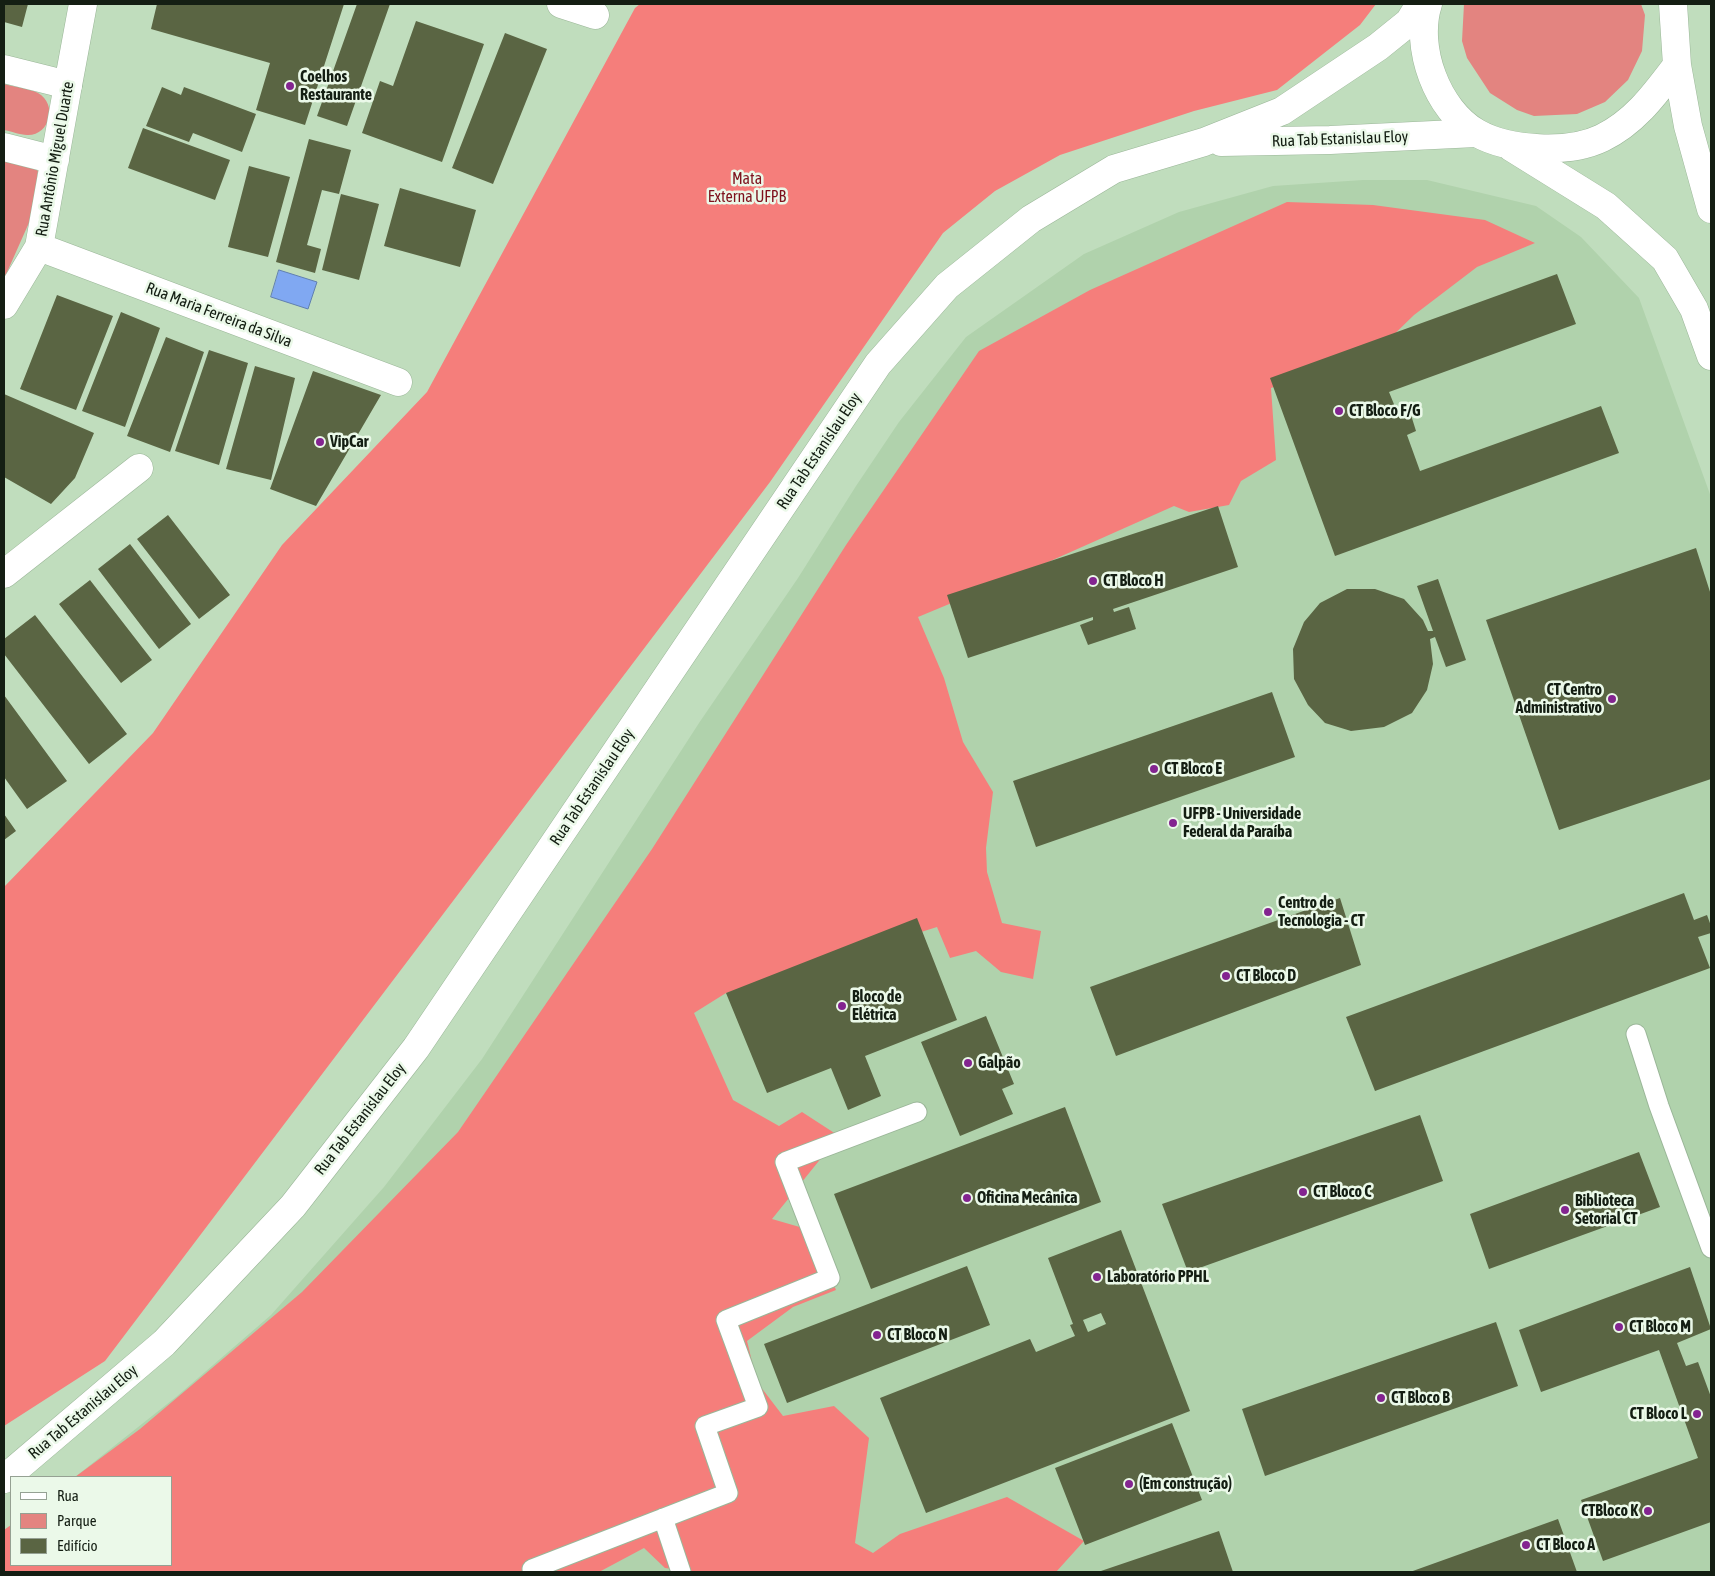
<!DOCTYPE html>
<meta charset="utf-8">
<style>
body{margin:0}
#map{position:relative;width:1715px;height:1576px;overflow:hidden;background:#c0ddbd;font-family:"Asap Condensed",sans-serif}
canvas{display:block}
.frame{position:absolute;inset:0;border:5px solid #141e13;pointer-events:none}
.legend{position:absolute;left:10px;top:1476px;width:162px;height:90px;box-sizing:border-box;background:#ebf9e9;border:1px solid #95a193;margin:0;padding:6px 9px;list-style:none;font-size:15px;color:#141e13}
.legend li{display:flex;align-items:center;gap:10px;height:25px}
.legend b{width:25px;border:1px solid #95a193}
</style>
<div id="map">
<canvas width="1715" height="1576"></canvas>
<div class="frame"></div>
<ul class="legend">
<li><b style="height:6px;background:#fff"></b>Rua</li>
<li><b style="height:14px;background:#e38480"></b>Parque</li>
<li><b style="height:14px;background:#5a6543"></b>Edifício</li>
</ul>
</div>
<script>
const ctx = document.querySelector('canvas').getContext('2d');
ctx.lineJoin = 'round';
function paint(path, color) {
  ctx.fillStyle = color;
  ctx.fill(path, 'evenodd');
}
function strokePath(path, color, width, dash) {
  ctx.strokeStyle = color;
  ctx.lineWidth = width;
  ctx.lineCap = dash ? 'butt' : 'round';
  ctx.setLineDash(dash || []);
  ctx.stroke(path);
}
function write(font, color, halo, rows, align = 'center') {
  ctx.font = font + ' "Asap Condensed",sans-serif';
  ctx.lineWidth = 5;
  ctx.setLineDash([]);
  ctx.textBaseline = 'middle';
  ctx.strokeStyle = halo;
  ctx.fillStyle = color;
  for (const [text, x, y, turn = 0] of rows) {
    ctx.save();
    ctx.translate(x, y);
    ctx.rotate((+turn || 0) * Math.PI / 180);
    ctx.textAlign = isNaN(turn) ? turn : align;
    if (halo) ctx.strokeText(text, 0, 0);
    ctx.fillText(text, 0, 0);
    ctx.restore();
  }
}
paint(new Path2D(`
 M1363 180H1427L1536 206 1581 237 1639 298 1711 497V1572H4V1530L11 1525V1565H171V1477H75L176 1397 271 1315 384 1187 482 1059 699 723 798 578 856 486 899 422 966 337 1084 254 1179 212 1273 186Z`), '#b0d2ac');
paint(new Path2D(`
 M1464 4H1641L1645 15 1642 51 1628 80 1605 102 1577 114 1534 116 1517 110 1490 93 1467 58 1462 41Z
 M4 84C14 87 29 88 38 93 58 104 50 136 27 135 20 135 11 131 4 130Z
 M4 155 22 159 38 171 32 216 4 279Z`), '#e38480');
paint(new Path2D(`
 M640 4H1376L1360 25 1277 90 1194 111 1060 155 995 191 943 233 770 482 105 1361 4 1426V887L153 733 282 545 427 392 635 8Z
 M1287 202 1373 205 1485 220 1535 243 1477 267 1414 315 1377 351 1271 388 1276 460 1241 481 1229 505 1189 512 1174 506 1019 575 918 617 944 678 963 742 993 792 986 848 987 872 1002 923 1041 931 1033 979 1001 972 976 951 950 958 937 927 726 993 694 1013 733 1100 779 1126 802 1112 839 1136 772 1219 810 1230 836 1290 793 1307 747 1341 757 1382 783 1416 834 1406 869 1438 855 1543 873 1553 900 1534 1007 1497 1084 1541 1056 1572H696L665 1568 644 1548 599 1572H4V1530L11 1525V1565H171V1477H75L140 1429 302 1292 458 1132 652 849 846 545 979 351 1090 290Z`), '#f57e7b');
const water = new Path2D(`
 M279 270 317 282 308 309 271 297Z`);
paint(water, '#80a8f2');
strokePath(water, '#607faf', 1);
paint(new Path2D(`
 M4 4H28L22 27 4 22Z
 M157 4H344L305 125 256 110 270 63 151 29Z
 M357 4H390L347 126 317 116Z
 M416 21 484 44 442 162 362 133 380 81 393 86Z
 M505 33 547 49 493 184 452 168Z
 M162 87 181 95 184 87 256 114 242 152 193 133 189 142 146 126Z
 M143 128 230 160 215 200 128 168Z
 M309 139 351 150 339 194 322 190 307 245 321 249 315 273 276 262Z
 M249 166 290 177 268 257 228 247Z
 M400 188 476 210 460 267 384 246Z
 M341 194 379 204 359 280 322 270Z
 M1557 274 1576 324 1389 392 1400 419 1411 415 1416 431 1407 435 1420 471 1601 406 1619 453 1335 556 1270 378Z
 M57 295 113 316 76 410 20 389Z
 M121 312 160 328 125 427 82 411Z
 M166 337 204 352 170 452 127 436Z
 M209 350 248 363 219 465 175 451Z
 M255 366 295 378 271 480 226 469Z
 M313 371 381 395 316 506 270 489Z
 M4 394 94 433 75 478 51 504 4 477Z
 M1218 506 1238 567 1113 609 1114 612 1129 607 1136 629 1088 645 1080 625 1093 620V617L968 658 947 595Z
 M168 515 230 595 199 619 137 539Z
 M130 544 191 624 159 649 98 569Z
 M1696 548 1711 595V779L1559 830 1486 620Z
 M1438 579 1466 660 1446 667 1435 637 1430 639 1433 664 1427 690 1412 713 1384 727 1351 731 1325 723 1308 705 1294 679 1293 649 1304 622 1320 603 1347 589H1375L1404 599 1423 620 1428 631H1433L1417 586Z
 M90 580 152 660 121 683 59 604Z
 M35 615 127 734 89 764 4 654V639Z
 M1272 692 1295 757 1036 847 1013 781Z
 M4 695 67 781 27 809 4 777Z
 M4 814 16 831 4 840Z
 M1684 893 1694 920 1707 915 1711 926V933L1698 937 1710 968 1375 1091 1346 1017Z
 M1340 898 1361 965 1116 1056 1090 987Z
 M917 918 957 1020 865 1056 881 1096 848 1110 831 1068 767 1093 726 993Z
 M986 1016 1014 1084 1002 1089 1013 1114 960 1136 921 1042Z
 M1065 1107 1101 1202 871 1289 834 1194Z
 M1420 1115 1443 1181 1188 1272 1162 1204Z
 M1639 1152 1660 1207 1489 1269 1470 1214Z
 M1121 1230 1190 1411 926 1513 880 1398 1030 1339 1036 1352 1075 1336 1070 1325 1073 1324 1048 1258ZM1101 1313 1106 1324 1088 1332 1083 1320Z
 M967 1266 990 1325 787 1403 764 1344Z
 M1690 1267 1711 1329 1677 1343 1686 1366 1698 1362 1711 1397V1522L1603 1561 1581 1500 1698 1458 1659 1350 1541 1392 1519 1330Z
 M1496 1322 1518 1386 1265 1476 1242 1409Z
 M1172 1423 1202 1500 1085 1545 1055 1468Z
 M1558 1519 1577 1572H1410Z
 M1219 1531 1233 1572H1098Z`), '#5a6543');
const service = new Path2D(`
 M1636 1034 1659 1106 1711 1248
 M663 1518 681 1572
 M533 1572 532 1569 728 1493 705 1426 758 1407 726 1320 830 1278 785 1162 917 1112`);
const minor = new Path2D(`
 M561 4 595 15
 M4 147 55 160
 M39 247 398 382
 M4 305 39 247 68 85
 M4 574 139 468`);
const tertiary = new Path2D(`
 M4 69 68 85 83 4
 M1221 142 1330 140 1476 133
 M4 1479 164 1343 293 1206 416 1048 878 364 947 286 1031 219 1114 169 1204 142 1282 111 1378 47 1409 22 1420 4`);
const primary = new Path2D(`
 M1428 4C1414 47 1437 110 1477 133 1509 151 1569 154 1602 138 1635 122 1655 94 1677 65
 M1673 4 1677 65 1688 126 1711 209
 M1511 147 1606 206 1665 259 1694 309 1711 356`);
strokePath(service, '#9ab698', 21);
strokePath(minor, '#9ab698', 29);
strokePath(tertiary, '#9ab698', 29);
strokePath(primary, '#9ab698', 29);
strokePath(service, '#fff', 19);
strokePath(minor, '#fff', 28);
strokePath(tertiary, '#fff', 28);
strokePath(primary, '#fff', 28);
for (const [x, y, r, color] of [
 [290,86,5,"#832490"],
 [1339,411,5,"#832490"],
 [320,442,5,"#832490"],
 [1093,581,5,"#832490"],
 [1612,699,5,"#832490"],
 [1154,769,5,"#832490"],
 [1173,823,5,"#832490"],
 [1268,912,5,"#832490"],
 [1226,976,5,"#832490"],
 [842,1006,5,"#832490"],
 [968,1063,5,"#832490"],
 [1303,1192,5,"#832490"],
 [967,1198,5,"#832490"],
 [1565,1210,5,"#832490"],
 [1097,1277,5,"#832490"],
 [1619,1327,5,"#832490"],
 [877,1335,5,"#832490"],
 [1381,1398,5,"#832490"],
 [1697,1414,5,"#832490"],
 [1129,1484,5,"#832490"],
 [1648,1511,5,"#832490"],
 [1526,1545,5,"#832490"]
]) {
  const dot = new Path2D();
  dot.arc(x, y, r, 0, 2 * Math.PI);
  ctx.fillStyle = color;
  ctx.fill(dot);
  strokePath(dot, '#ebf9e9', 2);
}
write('bold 16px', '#141e13', '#ebf9e9', [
 ["Coelhos",300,77],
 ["Restaurante",300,95],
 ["CT Bloco F/G",1349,411],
 ["VipCar",330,442],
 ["CT Bloco H",1103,581],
 ["CT Centro",1602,690,"right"],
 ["Administrativo",1602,708,"right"],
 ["CT Bloco E",1164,769],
 ["UFPB - Universidade",1183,814],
 ["Federal da Paraíba",1183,832],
 ["Centro de",1278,903],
 ["Tecnologia - CT",1278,921],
 ["CT Bloco D",1236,976],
 ["Bloco de",852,997],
 ["Elétrica",852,1015],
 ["Galpão",978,1063],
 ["CT Bloco C",1313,1192],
 ["Oficina Mecânica",977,1198],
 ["Biblioteca",1575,1201],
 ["Setorial CT",1575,1219],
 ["Laboratório PPHL",1107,1277],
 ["CT Bloco M",1629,1327],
 ["CT Bloco N",887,1335],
 ["CT Bloco B",1391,1398],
 ["CT Bloco L",1687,1414,"right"],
 ["(Em construção)",1139,1484],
 ["CTBloco K",1638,1511,"right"],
 ["CT Bloco A",1536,1545]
], 'left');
write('16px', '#141e13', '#ebf9e9', [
 ["Rua Tab Estanislau Eloy",1340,139,-2],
 ["Rua Antônio Miguel Duarte",55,159,-80],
 ["Rua Maria Ferreira da Silva",219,315,21],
 ["Rua Tab Estanislau Eloy",819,451,-56],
 ["Rua Tab Estanislau Eloy",592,787,-56],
 ["Rua Tab Estanislau Eloy",360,1119,-52],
 ["Rua Tab Estanislau Eloy",83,1412,-40]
]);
write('16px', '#7e121d', '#ebf9e9', [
 ["Mata",747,179],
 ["Externa UFPB",747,197]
]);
</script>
